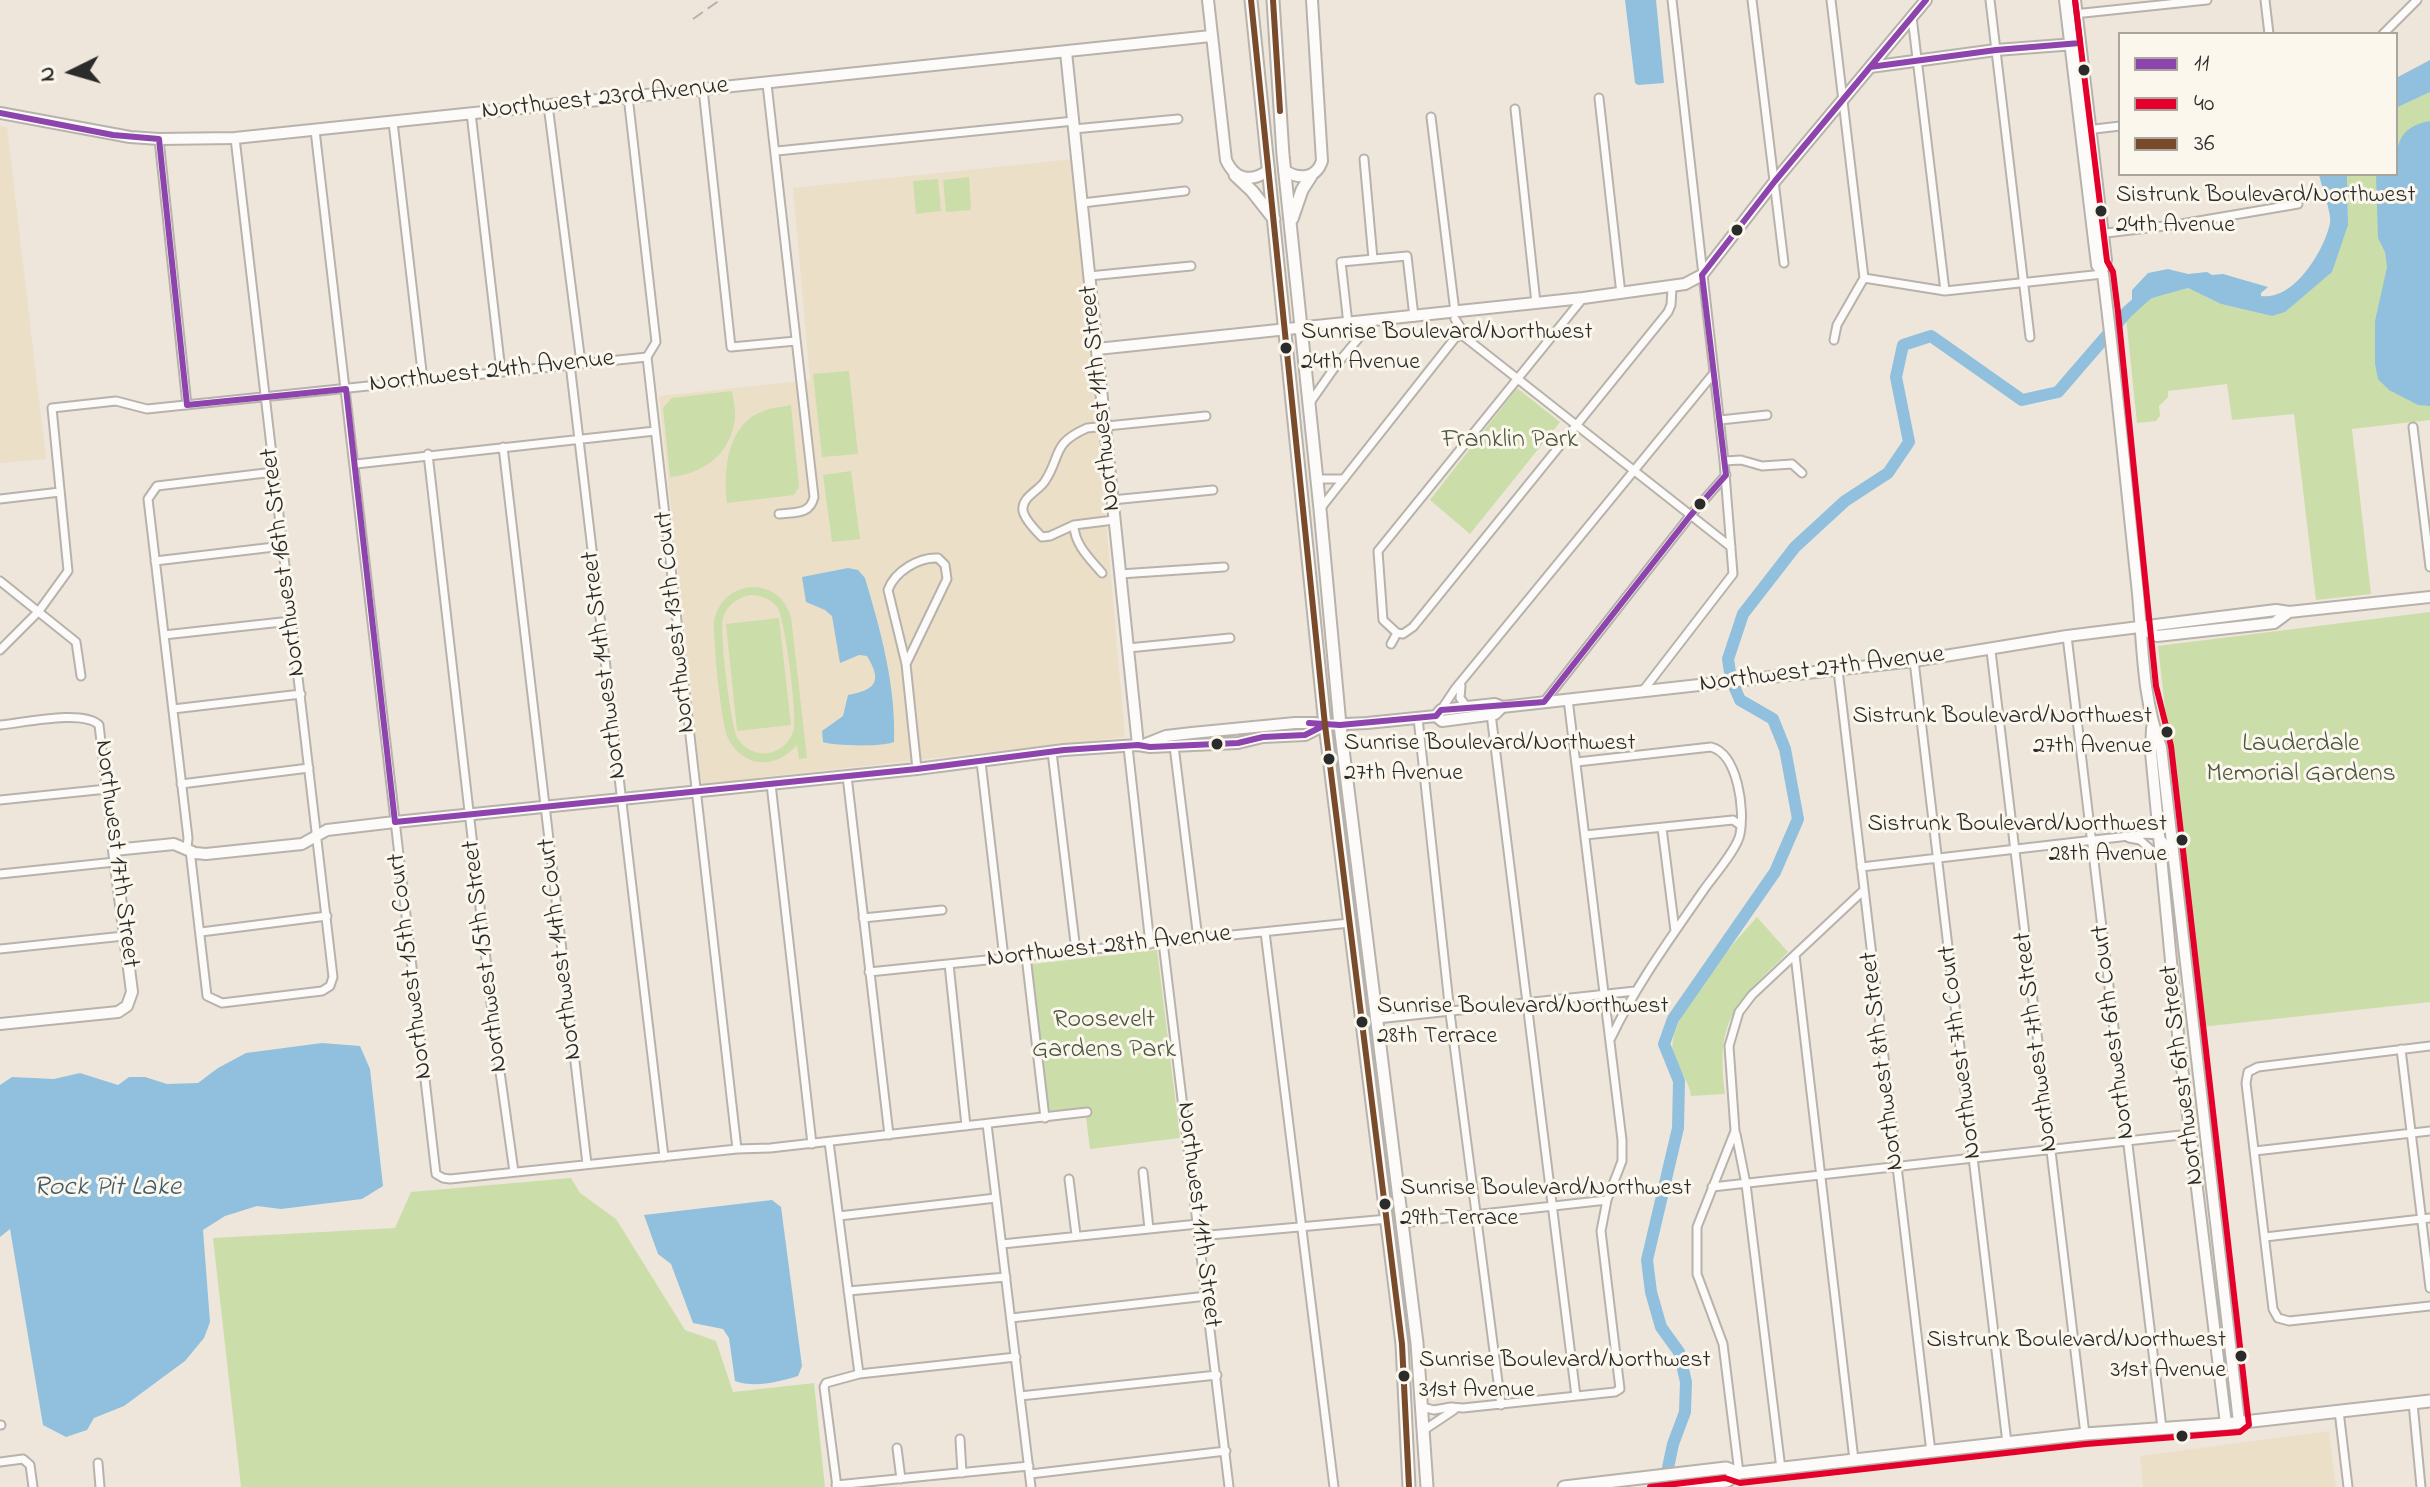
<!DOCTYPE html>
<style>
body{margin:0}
#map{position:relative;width:2430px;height:1487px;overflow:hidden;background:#eee6da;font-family:"Indie Flower",sans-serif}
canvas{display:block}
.legend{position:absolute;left:2118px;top:32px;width:280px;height:144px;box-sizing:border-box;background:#fbf7ec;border:2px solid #a8a59f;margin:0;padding:10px 14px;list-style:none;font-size:24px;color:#2b2b2b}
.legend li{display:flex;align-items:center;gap:16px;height:40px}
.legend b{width:40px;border:2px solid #a8a59f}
.north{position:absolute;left:32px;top:32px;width:80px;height:80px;-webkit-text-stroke:6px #fbf7ec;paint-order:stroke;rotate:265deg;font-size:22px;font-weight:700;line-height:32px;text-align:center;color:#2b2b2b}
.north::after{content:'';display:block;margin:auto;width:28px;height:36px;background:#2b2b2b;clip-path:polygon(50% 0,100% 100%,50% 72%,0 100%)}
</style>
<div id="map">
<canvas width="2430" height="1487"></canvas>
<ul class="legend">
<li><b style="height:10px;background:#8e44ad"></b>11</li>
<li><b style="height:10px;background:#e4002b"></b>40</li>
<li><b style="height:10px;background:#7a4b2a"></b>36</li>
</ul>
<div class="north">N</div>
</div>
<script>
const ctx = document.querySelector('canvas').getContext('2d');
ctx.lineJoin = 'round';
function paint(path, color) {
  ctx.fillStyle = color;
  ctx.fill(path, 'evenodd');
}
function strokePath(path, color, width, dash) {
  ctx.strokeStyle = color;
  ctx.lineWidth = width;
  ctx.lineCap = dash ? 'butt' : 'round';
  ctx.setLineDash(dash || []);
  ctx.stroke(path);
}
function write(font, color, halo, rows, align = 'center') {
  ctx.font = font + ' "Indie Flower",sans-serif';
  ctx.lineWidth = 6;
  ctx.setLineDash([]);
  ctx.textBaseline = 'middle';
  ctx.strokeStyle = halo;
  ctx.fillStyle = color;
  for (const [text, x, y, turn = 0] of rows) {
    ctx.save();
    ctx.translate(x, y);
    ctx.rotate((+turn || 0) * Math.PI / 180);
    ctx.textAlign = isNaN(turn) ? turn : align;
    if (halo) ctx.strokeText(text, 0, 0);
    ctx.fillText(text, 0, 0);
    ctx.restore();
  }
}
paint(new Path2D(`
 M0 126 7 127 46 459 0 463Z
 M1074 159 1125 737 701 784 659 396 810 380 793 188Z
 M2329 1431 2336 1487H2143L2140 1456Z`), '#ebdfc8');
paint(new Path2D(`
 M2430 92V420L2352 429 2371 594 2316 600 2294 414 2232 420 2227 384 2168 391V397L2159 406 2160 416 2156 421 2137 423 2126 317 2149 299 2188 288 2221 304 2272 316 2348 225 2347 174H2396V108Z
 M969 177 971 210 946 212 943 180Z
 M938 179 941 211 916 214 913 181Z
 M849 371 858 454 822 457 813 374Z
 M1517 388 1560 422 1470 534 1430 500Z
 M732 391C733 399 736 409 735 417 732 453 704 474 670 477L663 408 672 398Z
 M791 405 799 487 794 495 727 503C723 470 727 422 766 410 774 407 783 407 791 405Z
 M851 471 860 539 832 542 823 475Z
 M756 587C774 589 785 599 791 617L807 758 799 759 797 745C787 756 774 764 758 762 746 760 735 752 729 740 721 726 713 640 714 621 719 600 733 587 756 587ZM750 595C760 595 770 598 777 607 785 617 797 714 794 728 792 740 782 750 770 753 758 755 745 750 738 739 731 729 719 630 723 618 727 605 737 598 750 595Z
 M2430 612V1002L2201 1027 2158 646Z
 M779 618 791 725 737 731 726 624Z
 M1757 917 1788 952C1737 1003 1715 1016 1725 1094L1691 1096C1689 1079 1676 1068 1673 1051 1667 1016 1734 943 1757 917Z
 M1157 950 1180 1138 1090 1149 1085 1109 1049 1113 1032 964Z
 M571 1178 580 1193 616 1219 685 1330 716 1341 733 1392 814 1383 825 1487H241L213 1238 395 1228 411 1192Z`), '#cbdeaa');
paint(new Path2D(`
 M1625 0H1656L1664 83 1638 85 1635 83Z
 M2430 60V92L2396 108V78Z
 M2430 121V406L2418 405 2389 390 2378 379 2375 364V321L2387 267 2385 252 2378 238 2376 174H2396C2396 146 2397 127 2430 121Z
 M2319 174H2347L2348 225 2332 272 2285 312 2272 316 2221 304 2188 288 2149 299 2141 306 2132 299V290L2148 273 2168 269 2188 274 2207 272 2212 275 2223 274 2268 287 2261 293V296C2293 301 2324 252 2330 223 2332 213 2321 186 2319 174Z
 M848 568 858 570 865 578C881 632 896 686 894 742 883 747 834 746 823 742L822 731 843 716 848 695C875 690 883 682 867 656L859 655 840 663 832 616 825 610 806 602 802 577Z
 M322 1043 360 1046 370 1069 383 1186 362 1199 281 1209 257 1206 225 1216 203 1230 210 1322 204 1338 185 1361 124 1406 94 1418 87 1430 66 1437 43 1425 10 1229 0 1237V1085L12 1077 54 1079 80 1073 118 1085 129 1077H145L167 1084 198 1083 218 1068 246 1053Z
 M772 1200 781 1207 802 1366 798 1376C779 1382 754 1388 735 1381L729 1338 723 1329 693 1323 671 1264 658 1254 644 1215Z`), '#90c0de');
strokePath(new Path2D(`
 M1664 1487 1673 1444 1685 1412 1686 1382 1679 1352 1661 1327 1651 1292 1647 1260 1678 1128 1679 1081 1664 1044 1673 1019 1775 872 1798 819 1785 749 1773 719 1740 700 1731 679 1728 659 1743 614 1795 547 1845 501 1888 473 1909 442 1896 377 1903 345 1931 336 2022 400 2058 392 2127 312 2147 294`), '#90c0de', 12);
const street = new Path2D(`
 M1752 0 1784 263
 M1831 0 1864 278 1837 325 1834 340
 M1990 0 2030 337
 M2265 0 2269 34
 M2074 14 2207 0
 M1912 17 1945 291
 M2383 34 2417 0
 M767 84 814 497C810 515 795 512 779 514
 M703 89 731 347 796 341
 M628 96 656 342 647 357 737 1149
 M1599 98 1621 294
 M548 105 581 363
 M1515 109 1536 303
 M471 113 501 371
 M1431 117 1455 312
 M393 122 423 380
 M1074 129 1178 119
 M315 130 436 1174 443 1178 450 1179 737 1149 770 1148 1087 1112
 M2086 130 2120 126
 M159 139 187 405
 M777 151 1074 121
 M1364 159 1373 259
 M1082 203 1185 191
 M2098 234 2181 224 2298 204
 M1089 276 1191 266
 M1864 278 1945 291 2103 274
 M1455 319 1466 336
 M1348 324 1341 262 1407 256 1414 317
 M570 364 664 1157
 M1309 404 1337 364 1373 321
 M1720 420 1767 415
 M2413 427 2430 567
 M503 447 587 1164
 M428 454 494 1029 514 1172
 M1724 461 1741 460 1762 466 1792 464 1802 473
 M356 464 655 431
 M1316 475 1321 479H1344
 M0 499 60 492
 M1112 500 1213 490
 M1320 509 1455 338 1462 335 1731 547
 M1114 520 1074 525 1050 536 1042 537C1036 531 1025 520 1023 511 1021 497 1039 491 1045 481 1062 455 1051 444 1087 428L1206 416
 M1074 525C1074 544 1090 559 1102 573
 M155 561 283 546
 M1120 574 1224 567
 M0 581 76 642 81 676
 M1397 633 1403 634 1413 627 1668 312 1671 305 1672 288
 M1397 633 1383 620 1378 551 1583 298
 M164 635 291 621
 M2067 636 2162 1428
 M1391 644 1397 633
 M1128 648 1230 638
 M0 650 39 611 68 571 52 408 116 401 147 409 647 357
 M1991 651 2085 1434
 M1914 661 2007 1443
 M906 664 947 579 945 565 938 558C919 557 895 571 888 590L906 664 917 769
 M1838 670 1931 1452
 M1461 686 1460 698 1467 707
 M1642 692 1733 574 1724 461 1672 0
 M1544 702 1690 516 1726 475
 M173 709 301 694
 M1441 710 1455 689 1714 373
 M1491 714 1576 1396
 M1418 718 1450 1013 1501 1405
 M0 725C23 723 83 709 99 725L114 850
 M1174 746 1198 939
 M1128 747 1150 944
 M1052 752 1076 951
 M981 762 1004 958
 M1577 762 1711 747C1738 754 1745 810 1740 834 1738 848 1712 878 1703 891 1670 939 1636 985 1611 1038
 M847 776 889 1135
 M181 784 309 768
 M771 784 812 1144
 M0 800 107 789
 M1662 828 1675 931
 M1585 835 1733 820 1740 825
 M2129 838 2140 840 2160 858
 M187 848 188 838 148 499 157 486 274 472
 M190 850 207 996 222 1003 322 991 330 986 333 977 235 138
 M1861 867 2146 834 2158 835 2171 851
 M0 874 115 862
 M863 918 942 910
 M201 932 327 916
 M1265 932 1334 1487
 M1163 942 1229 1487
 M0 949 124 936
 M1795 955 1854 1460
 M1026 956 1045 1118
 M949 964 966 1126
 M869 972 1350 923
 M1377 1019 1635 991
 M2430 1046 2258 1067 2248 1072 2246 1083 2273 1309 2278 1318 2289 1321 2430 1306
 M2401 1049 2430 1288
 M987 1124 1031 1487
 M1736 1134 1746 1184 1781 1469
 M829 1142 859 1374
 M2255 1151 2430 1131
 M1143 1172 1149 1229
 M1069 1179 1076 1235
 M1712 1187 2190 1134
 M839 1216 996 1198
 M1402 1223 1607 1200
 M1199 1236 1388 1219
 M2265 1237 2430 1218
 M1002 1244 1198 1224
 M848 1291 1006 1277
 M1011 1318 1207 1296
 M1020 1396 1217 1375
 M2413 1403 2421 1487
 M1422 1407 1434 1410 1451 1407 1463 1408 1615 1392 1620 1389 1601 1231 1607 1200 1622 1161V1140L1568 699
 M2339 1411 2348 1487
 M0 1425H1
 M1424 1430 1454 1410
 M960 1439 962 1473
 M897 1448 901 1479
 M0 1462 23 1459 30 1465 33 1487
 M98 1463 100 1487
 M1739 1473 1723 1344 1697 1274V1227L1735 1131 1729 1046 1739 1012 1752 995 1864 890
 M1030 1474 1226 1451
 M836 1485 1029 1466
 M837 1487 824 1387 826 1383 859 1374 1016 1357`);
const secondary = new Path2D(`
 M1208 0 1226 160C1235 180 1251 183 1269 170
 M2065 0 2097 265 2103 274C2116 377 2126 481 2137 584 2143 638 2141 696 2161 747L2239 1422
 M2075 0 2106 260 2102 271
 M1066 52 1138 745
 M1870 67 1996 50 2075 44
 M0 113 130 137 159 139 235 138 1211 36
 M1284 170C1299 180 1316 179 1322 161L1312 0
 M1097 349 1583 298 1685 284 1702 275 1775 181 1926 0
 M2141 628 2157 636 2274 623 2289 612
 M1436 716 1442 721 1495 714 1502 707
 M2152 728 2151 752 2178 1034 2226 1424
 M1146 744 1166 736 1192 733 1295 723H1314L1325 725 1367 723 1436 716 1441 710 1467 707 1495 704 1502 707 1914 661 2067 636 2276 610 2289 612 2430 597
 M0 1024 118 1012 127 1006 132 992 114 850 174 844 195 853 206 854 302 844 327 830 395 822 917 769 1064 750 1138 745 1150 747 1238 743 1263 737 1305 735 1325 725`);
const primary = new Path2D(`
 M1251 0 1325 725 1402 1344 1409 1487
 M1273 0 1283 155 1320 509 1340 725 1417 1343 1427 1487
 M1235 175 1252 191 1274 219
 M1292 219 1302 190 1311 176
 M1564 1487 1726 1468 1739 1473 2085 1434 2226 1424 2430 1401
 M1677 1487 1727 1481 1739 1473`);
strokePath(street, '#b7b2ab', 11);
strokePath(secondary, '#b7b2ab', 14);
strokePath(primary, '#b7b2ab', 15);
strokePath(street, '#fcfbf9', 7);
strokePath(secondary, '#fcfbf9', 10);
strokePath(primary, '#fcfbf9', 11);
strokePath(new Path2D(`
 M693 19 720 0`), '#b4b3b1', 2, [12, 6]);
strokePath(new Path2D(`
 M1870 67 1996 50 2080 43 2075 0
 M0 113 113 135 159 139 187 405 346 389 395 822 917 769 1064 750 1138 745 1150 747 1238 743 1263 737 1305 735 1325 725
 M1309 723 1340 725 1436 716 1441 710 1544 702 1690 516 1726 475 1702 275 1775 181 1926 0`), '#8e44ad', 6);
strokePath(new Path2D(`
 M1650 1487 1725 1478 1740 1483 2086 1444 2240 1432 2249 1425 2171 746 2156 686 2118 312 2113 272 2107 261 2075 0`), '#e4002b', 6);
strokePath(new Path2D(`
 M1251 0 1325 725 1402 1344 1409 1487
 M1273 0 1280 111`), '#7a4b2a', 6);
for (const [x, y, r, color] of [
 [2084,70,7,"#2b2b2b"],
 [2101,211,7,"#2b2b2b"],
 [1737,230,7,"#2b2b2b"],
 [1286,348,7,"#2b2b2b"],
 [1700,504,7,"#2b2b2b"],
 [2167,732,7,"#2b2b2b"],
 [1217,744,7,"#2b2b2b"],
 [1329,759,7,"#2b2b2b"],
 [2182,840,7,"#2b2b2b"],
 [1362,1022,7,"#2b2b2b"],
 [1385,1204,7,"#2b2b2b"],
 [2241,1356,7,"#2b2b2b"],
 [1404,1376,7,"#2b2b2b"],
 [2182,1436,7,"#2b2b2b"]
]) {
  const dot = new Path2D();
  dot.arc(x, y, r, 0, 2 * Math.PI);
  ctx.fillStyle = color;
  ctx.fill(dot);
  strokePath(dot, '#fbf7ec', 3);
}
write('24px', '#2b2b2b', '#fbf7ec', [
 ["Sistrunk Boulevard/Northwest",2116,197],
 ["24th Avenue",2116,227],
 ["Sunrise Boulevard/Northwest",1301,334],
 ["24th Avenue",1301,364],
 ["Sistrunk Boulevard/Northwest",2152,718,"right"],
 ["27th Avenue",2152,748,"right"],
 ["Sunrise Boulevard/Northwest",1344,745],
 ["27th Avenue",1344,775],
 ["Sistrunk Boulevard/Northwest",2167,826,"right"],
 ["28th Avenue",2167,856,"right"],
 ["Sunrise Boulevard/Northwest",1377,1008],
 ["28th Terrace",1377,1038],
 ["Sunrise Boulevard/Northwest",1400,1190],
 ["29th Terrace",1400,1220],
 ["Sistrunk Boulevard/Northwest",2226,1342,"right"],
 ["31st Avenue",2226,1372,"right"],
 ["Sunrise Boulevard/Northwest",1419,1362],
 ["31st Avenue",1419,1392]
], 'left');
write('26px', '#2b2b2b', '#fbf7ec', [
 ["Northwest 23rd Avenue",605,100,-6],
 ["Northwest 24th Avenue",492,373,-6],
 ["Northwest 11th Street",1102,398,-96],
 ["Northwest 16th Street",285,562,-97],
 ["Northwest 13th Court",677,622,-96],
 ["Northwest 14th Street",606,665,-97],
 ["Northwest 27th Avenue",1822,671,-7],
 ["Northwest 17th Street",115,854,83],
 ["Northwest 28th Avenue",1109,948,-6],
 ["Northwest 14th Court",562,949,-97],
 ["Northwest 15th Street",487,956,-97],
 ["Northwest 15th Court",412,966,-97],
 ["Northwest 6th Court",2115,1032,-97],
 ["Northwest 7th Street",2038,1042,-97],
 ["Northwest 7th Court",1962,1052,-97],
 ["Northwest 8th Street",1884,1061,-97],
 ["Northwest 6th Street",2184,1075,-97],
 ["Northwest 11th Street",1197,1215,83]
]);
write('26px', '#4c5641', '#fbf7ec', [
 ["Franklin Park",1510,442],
 ["Lauderdale",2301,746],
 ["Memorial Gardens",2301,776],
 ["Roosevelt",1104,1022],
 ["Gardens Park",1104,1052]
]);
write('italic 28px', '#405a6a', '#fbf7ec', [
 ["Rock Pit Lake",107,1189]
]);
</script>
